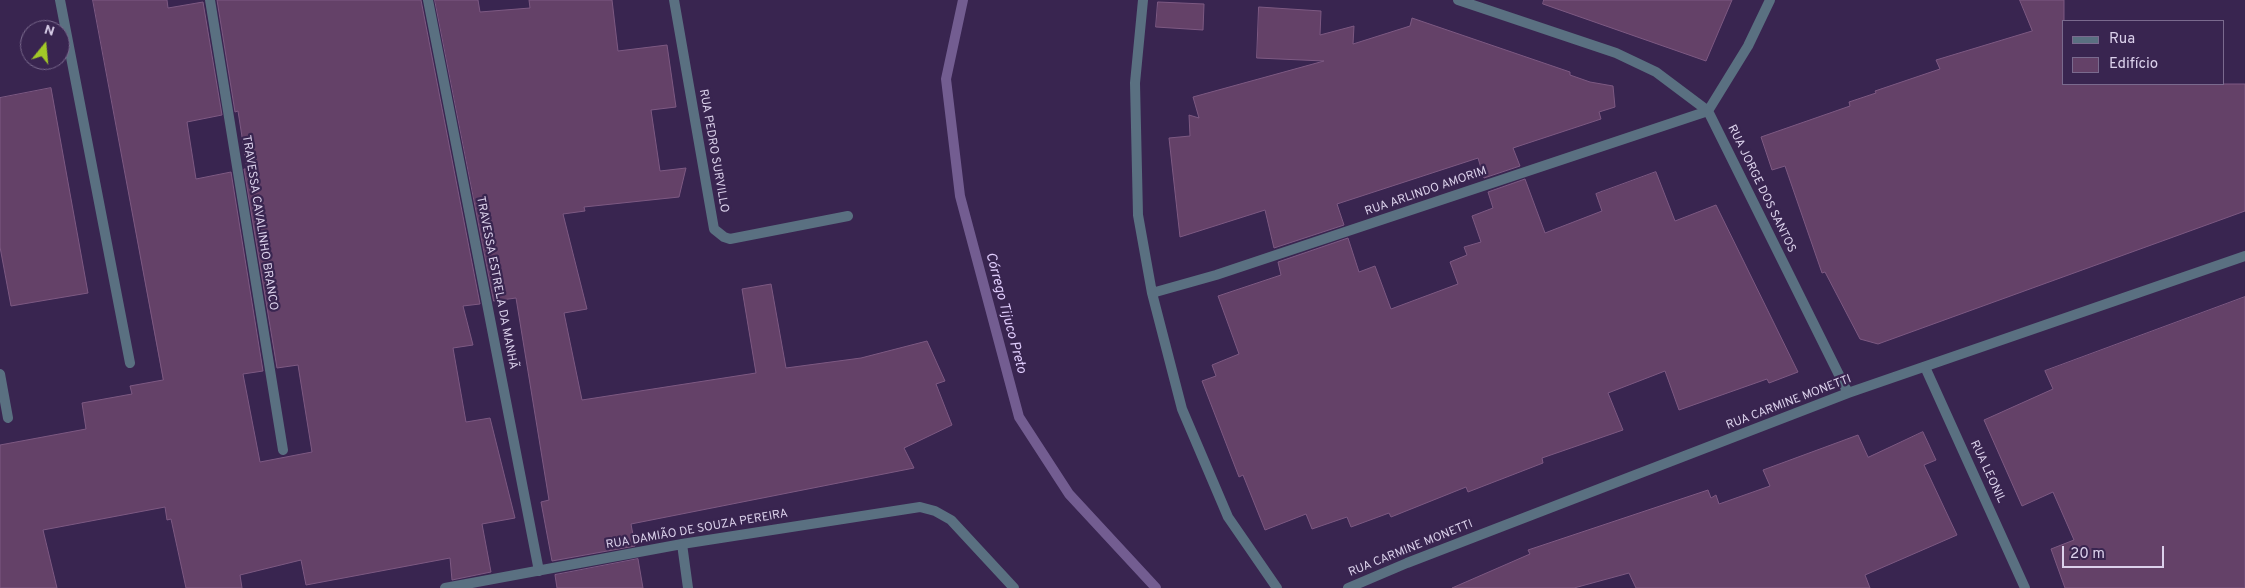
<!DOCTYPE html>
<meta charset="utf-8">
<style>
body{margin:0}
#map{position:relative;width:2245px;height:588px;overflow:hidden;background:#392550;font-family:Overpass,sans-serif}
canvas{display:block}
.legend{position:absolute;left:2062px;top:20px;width:162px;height:65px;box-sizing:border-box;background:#392550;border:1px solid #7a6a8e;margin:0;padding:6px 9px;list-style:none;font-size:15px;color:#dbd1eb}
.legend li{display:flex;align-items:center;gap:10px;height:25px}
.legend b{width:25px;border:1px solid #7a6a8e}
.north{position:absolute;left:20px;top:20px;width:50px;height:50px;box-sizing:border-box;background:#392550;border:1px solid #7a6a8e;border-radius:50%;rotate:17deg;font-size:14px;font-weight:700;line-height:20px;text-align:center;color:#dbd1eb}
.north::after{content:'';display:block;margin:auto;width:18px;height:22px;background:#a2c927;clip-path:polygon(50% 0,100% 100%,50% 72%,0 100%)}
.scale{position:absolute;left:2062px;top:546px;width:102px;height:22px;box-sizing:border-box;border:2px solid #dbd1eb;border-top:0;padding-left:6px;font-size:15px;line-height:18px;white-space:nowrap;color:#dbd1eb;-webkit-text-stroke:4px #392550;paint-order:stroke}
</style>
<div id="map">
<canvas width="2245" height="588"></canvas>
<ul class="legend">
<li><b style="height:6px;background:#5a7081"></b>Rua</li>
<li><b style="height:14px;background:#644168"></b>Edifício</li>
</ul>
<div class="north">N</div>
<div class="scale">20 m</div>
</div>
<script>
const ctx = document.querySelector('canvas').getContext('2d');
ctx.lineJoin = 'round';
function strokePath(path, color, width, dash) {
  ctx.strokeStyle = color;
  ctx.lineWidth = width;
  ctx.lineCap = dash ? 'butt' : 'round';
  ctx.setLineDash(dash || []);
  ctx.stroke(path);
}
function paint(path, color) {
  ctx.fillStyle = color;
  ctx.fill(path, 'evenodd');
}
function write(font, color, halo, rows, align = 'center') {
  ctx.font = font + ' Overpass,sans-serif';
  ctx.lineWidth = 4.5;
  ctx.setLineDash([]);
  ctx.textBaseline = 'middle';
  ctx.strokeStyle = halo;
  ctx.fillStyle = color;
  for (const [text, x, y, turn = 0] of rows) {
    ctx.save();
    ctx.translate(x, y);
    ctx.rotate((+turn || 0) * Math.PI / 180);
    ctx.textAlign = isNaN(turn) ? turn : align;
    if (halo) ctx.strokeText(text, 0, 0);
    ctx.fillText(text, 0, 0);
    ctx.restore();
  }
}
strokePath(new Path2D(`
 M963 0 946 79 960 196 1019 417 1069 494 1156 588`), '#735d91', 10);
const building = new Path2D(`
 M93 0H167L168 8 203 2 222 115 187 122 196 179 231 172 263 371 243 374 260 462 312 452 298 365 277 368 244 169H247L238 111 235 112 217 0H421L480 304 463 306 473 345 453 348 466 422 490 418 515 518 482 524 491 572 452 580 450 558 306 585 301 560 240 575 242 588H186L171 519 167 520 165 507 43 530 57 588H0V445L86 429 82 403 132 394 130 386 163 380Z
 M435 0H478L480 12 530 8 529 0H612L618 51 667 45 676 107 651 110 660 171 686 168 679 197 584 207 585 211 563 214 587 309 564 313 582 400 756 373 742 289 771 284 786 368 861 358 927 341 945 381 936 384 952 425 904 448 914 468 631 524 635 546 552 561 541 502 549 500 516 298 494 301Z
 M1544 0H1732L1706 61 1543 4Z
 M2020 0H2064V84H2245V211L1878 344 1860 339 1825 272 1822 273 1785 166 1772 170 1761 137 1850 106 1849 102 1876 93 1875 91 1940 69 1936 60 2032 31Z
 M1158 2 1204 4 1203 30 1156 27Z
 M1259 7 1321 11 1320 35 1354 26 1353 44 1410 26 1412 18 1570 72V75L1590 82 1613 86 1615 107 1599 112 1601 119 1513 148 1520 166 1484 178 1478 158 1337 204 1344 225 1274 248 1265 210 1180 237 1169 138 1190 136 1189 115 1199 118 1193 97 1324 61 1257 58Z
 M51 88 88 293 11 306 0 247V98Z
 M1656 172 1675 221 1716 205 1798 372 1769 383 1767 379 1679 410 1665 371 1608 393 1623 430 1542 458 1543 463 1468 492 1466 487 1391 517 1389 513 1351 527 1347 517 1312 529 1306 514 1265 530 1243 475 1239 477 1202 381 1216 376 1212 365 1239 354 1218 296 1281 275 1278 262 1348 238 1359 272 1375 266 1391 309 1458 284 1450 262 1467 255 1464 247 1481 242 1472 216 1493 208 1488 192 1525 179 1545 233 1602 211 1596 194Z
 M2245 297V588H2065L2051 549 2074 540 2053 492 2022 506 1984 420 2053 389 2045 371Z
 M1923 432 1936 460 1924 465 1957 535 1865 575 1870 588H1636L1629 573 1574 588H1452L1530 554 1528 550 1708 490 1711 498 1716 495 1719 504 1770 486 1763 470 1858 435 1868 457Z
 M638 559 643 588H557L555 575Z`);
paint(building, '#644168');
strokePath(building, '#7d5982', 1);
strokePath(new Path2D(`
 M0 374 8 418`), '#5a7081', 10);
strokePath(new Path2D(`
 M60 0 130 363
 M210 0 283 450
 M428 0 539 571
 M674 0 714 229 724 237 730 239 848 216
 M1143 0 1135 83 1138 215 1152 293 1182 409 1228 517 1277 588
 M1458 0 1616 53 1656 72 1708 111
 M1770 0 1748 46 1708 111 1848 393
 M1152 293 1216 275 1708 111
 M1925 367 2025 588
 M682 544 688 588
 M445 588 682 544 920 507 935 511 951 520 1014 588
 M1348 588 1407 563 1848 393 2245 256`), '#5a7081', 10);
write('12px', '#dbd1eb', '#392550', [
 ["RUA PEDRO SURVILLO",713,151,80],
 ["RUA JORGE DOS SANTOS",1761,189,64],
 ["RUA ARLINDO AMORIM",1426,192,-19],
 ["TRAVESSA CAVALINHO BRANCO",259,223,81],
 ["TRAVESSA ESTRELA DA MANHÃ",496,283,79],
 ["RUA CARMINE MONETTI",1789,403,-21],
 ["RUA LEONIL",1987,472,65],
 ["RUA DAMIÃO DE SOUZA PEREIRA",697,530,-10],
 ["RUA CARMINE MONETTI",1411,549,-22]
]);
write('italic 14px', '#e0cdfd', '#392550', [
 ["Córrego Tijuco Preto",1005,313,75]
]);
</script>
